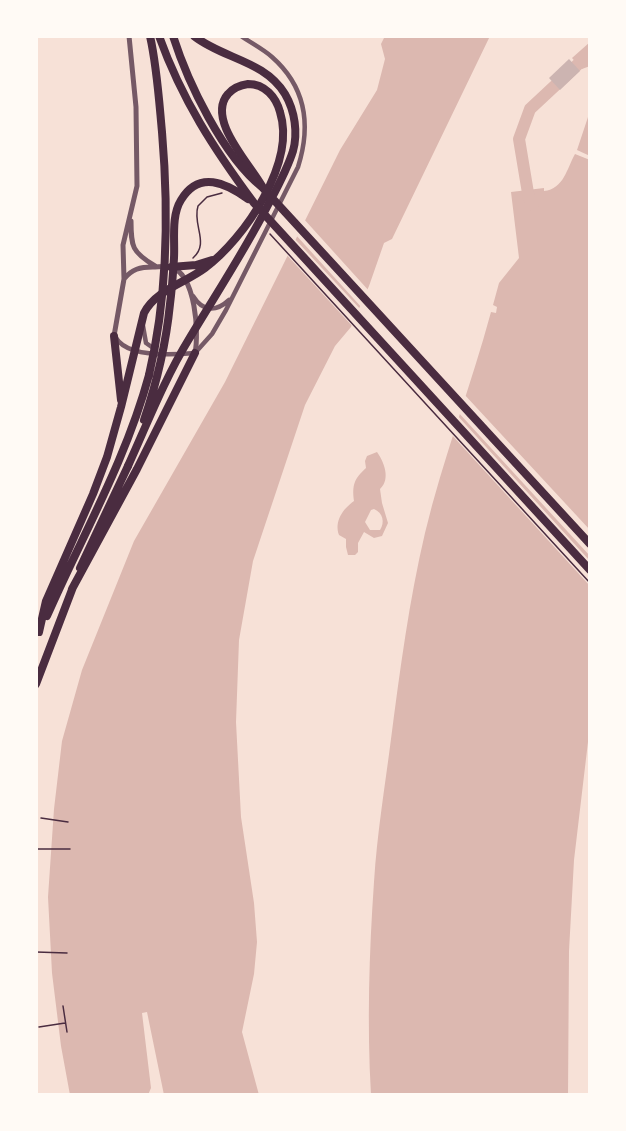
<!DOCTYPE html>
<style>
body{margin:0}
#map{position:relative;width:626px;height:1131px;overflow:hidden;background:#f7e1d7;font-family:"Work Sans",sans-serif}
canvas{display:block}
.frame{position:absolute;inset:0;border:38px solid #fffaf5;pointer-events:none}
</style>
<div id="map">
<canvas width="626" height="1131"></canvas>
<div class="frame"></div>
</div>
<script>
const ctx = document.querySelector('canvas').getContext('2d');
ctx.lineJoin = 'round';
function paint(path, color) {
  ctx.fillStyle = color;
  ctx.fill(path, 'evenodd');
}
function strokePath(path, color, width, dash) {
  ctx.strokeStyle = color;
  ctx.lineWidth = width;
  ctx.lineCap = dash ? 'butt' : 'round';
  ctx.setLineDash(dash || []);
  ctx.stroke(path);
}
paint(new Path2D(`
 M385 36H490L392 239 384 243 369 286 351 327 335 346 305 405 253 561 239 640 236 722 241 817 254 903 257 942 254 974 242 1032 259 1095H164L147 1012 142 1013 151 1088 148 1095H70L61 1046 52 973 48 897 54 809 62 741 82 670 134 541 225 382 340 150 377 90 385 59 381 44Z
 M590 42V66L582 69 572 58Z
 M590 94V156L577 150 588 117V97Z
 M575 154 590 160V725L574 860 569 951 568 1095H371C367 1025 369 953 374 882 377 834 385 786 391 739 400 670 409 601 425 533 443 458 471 386 491 312L496 313 497 307 493 305 499 283 519 258 511 192 544 188V191C564 189 567 168 575 154Z
 M377 452C384 462 391 479 380 489L382 503 388 523 382 536 374 538 364 532 358 543V552L355 555H348L346 547V539L339 535C334 521 343 509 354 501 352 485 354 479 366 468L365 461 367 456ZM374 509C383 513 385 522 380 530H370L365 522 371 510Z`), '#dcb8b0');
paint(new Path2D(`
 M303 218 370 292 363 309 295 234Z
 M293 237 362 311 354 328 285 253Z
 M463 393 590 530V556L457 411Z
 M456 414 590 561V586L450 433Z`), '#f7e1d7');
strokePath(new Path2D(`
 M533 205 529 199 519 139 530 109 590 53`), '#dcb8b0', 12);
paint(new Path2D(`
 M569 59 580 71 560 90 549 78Z`), '#ccb4b1');
strokePath(new Path2D(`
 M270 234 590 583
 M193 258C210 243 192 225 198 206L207 197 222 193
 M41 818 68 822
 M37 849H70
 M36 952 67 953
 M63 1006 67 1032
 M39 1027 65 1023`), '#4a2c40', 1.5);
strokePath(new Path2D(`
 M193 296C203 312 216 312 229 300
 M143 326 146 343 156 350
 M116 338C128 358 173 355 195 353L212 334 226 310 298 167C311 126 306 87 272 57 263 49 251 43 241 36`), '#755966', 4.5);
strokePath(new Path2D(`
 M131 221C131 247 132 252 155 266
 M124 279C132 269 140 267 153 267 158 267 166 266 171 267 196 275 199 333 195 353
 M114 336 124 279 123 245 137 186 136 107 129 36`), '#755966', 5);
strokePath(new Path2D(`
 M171 267 196 265 212 260
 M114 336 121 400
 M80 568 128 466
 M72 589 137 469 195 353
 M47 616C82 536 126 460 149 375
 M39 632 46 601 93 494 107 457 121 407 144 313C156 290 185 283 205 268 245 238 296 163 280 112 276 97 265 84 248 84 241 85 233 88 228 94 206 119 250 164 262 186
 M36 684 73 587`), '#4a2c40', 8);
strokePath(new Path2D(`
 M159 36C182 100 214 149 254 203L590 570
 M173 36C188 83 223 156 262 187L590 544
 M149 375C168 295 169 214 162 132 159 100 157 67 150 36
 M144 420C157 382 166 344 170 304 172 289 173 274 174 258 175 240 171 216 181 200 199 170 226 183 248 199
 M128 466C147 424 165 378 189 339 216 294 244 252 268 205 277 188 287 170 293 151 298 133 295 111 285 94 264 60 223 59 194 36`), '#4a2c40', 8);
</script>
